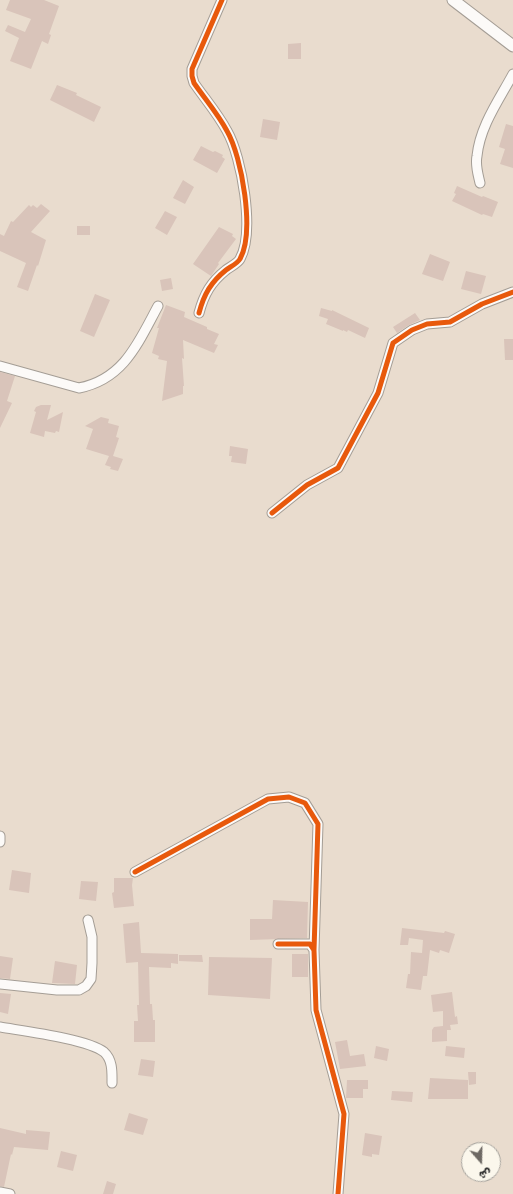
<!DOCTYPE html>
<meta charset="utf-8">
<style>
body{margin:0}
#map{position:relative;width:513px;height:1194px;overflow:hidden;background:#e9dcce;font-family:Dekko,"Playpen Sans Arabic",sans-serif}
canvas{display:block}
.north{position:absolute;left:461px;top:1142px;width:40px;height:40px;box-sizing:border-box;background:#fbf7ec;border:1px solid #a8a59f;border-radius:50%;rotate:160deg;font-size:11px;font-weight:700;line-height:16px;text-align:center;color:#2b2b2b}
.north::after{content:'';display:block;margin:auto;width:14px;height:18px;background:#6e6964;clip-path:polygon(50% 0,100% 100%,50% 72%,0 100%)}
</style>
<div id="map">
<canvas width="513" height="1194"></canvas>
<div class="north">ش</div>
</div>
<script>
const ctx = document.querySelector('canvas').getContext('2d');
ctx.lineJoin = 'round';
function paint(path, color) {
  ctx.fillStyle = color;
  ctx.fill(path, 'evenodd');
}
function strokePath(path, color, width, dash) {
  ctx.strokeStyle = color;
  ctx.lineWidth = width;
  ctx.lineCap = dash ? 'butt' : 'round';
  ctx.setLineDash(dash || []);
  ctx.stroke(path);
}
paint(new Path2D(`
 M10 0H44L59 6 49 34 51 35 48 44 42 41 31 69 10 61 19 38 5 31 8 25 25 32 31 19 6 10Z
 M301 43V59H288V44Z
 M57 85 77 93 76 95 101 107 94 122 50 100Z
 M263 119 280 122 277 140 260 137Z
 M506 124 513 126V168L500 164 505 149 499 147Z
 M201 146 213 152 215 151 223 155 222 157 225 159 217 173 193 160Z
 M183 180 194 187 185 204 173 198Z
 M457 186 482 197 483 196 498 202 492 217 483 214 482 215 452 201 456 194 454 193Z
 M41 204 50 211 31 232 46 240 38 266 37 265 28 291 17 287 26 263 0 251V234L4 236 11 221 13 222 29 205 31 207 33 205 37 208Z
 M165 211 177 217 167 235 155 228Z
 M77 226H90V235H77Z
 M219 227 233 234 232 236 236 239 218 263 219 264 211 276 193 264Z
 M430 254 450 262 443 281 422 274Z
 M466 271 486 276 481 294 461 289Z
 M171 278 173 289 162 291 160 280Z
 M95 294 110 300 94 337 80 331Z
 M166 305 185 312 184 317 207 327V329L219 334 214 344 218 345 214 353 183 340 184 359 182 358 184 386H183V394L162 401 167 361 158 359 159 356 152 353 159 328H157Z
 M321 308 332 311V310L369 328 365 338 348 330 347 332 343 330V331L326 324 328 319 319 316Z
 M415 313 420 320 409 325 397 333 393 327Z
 M504 339H513V360H505Z
 M0 372 15 376 7 401 12 403 0 428Z
 M41 405H51L47 420 63 412 59 432 56 431 55 433 45 431 44 437 30 433 36 412 34 411 36 407Z
 M101 417 109 419 108 423 119 426 116 437 119 438 113 456 123 459 118 471 110 469 111 467 105 465 109 456 86 449 93 429 85 426Z
 M230 446 248 449 246 464 231 462 232 456H229Z
 M12 870 31 873 29 893 9 890Z
 M114 878H133L132 885 134 906 114 908 112 893 114 892Z
 M81 881 98 882 96 901 79 899Z
 M273 900 308 902 307 938 250 940V919H272Z
 M139 922 141 953 178 954V964L171 963V968L149 967 150 1004H152L153 1020H155V1042H134V1021H138L137 1005H139L138 962 126 963 123 924Z
 M402 928 444 933 445 931 455 934 449 953 440 950 439 953 430 950 427 976H423L421 990 406 988 408 974H410L411 952 422 953 423 940 409 938 408 945H400Z
 M292 954H308V977H292Z
 M179 955H202L203 962 179 961Z
 M0 956 13 958 10 979 0 978Z
 M209 957 272 958 270 999 208 995Z
 M55 961 77 965 75 984 52 983Z
 M452 992 455 1017 457 1016 458 1024 450 1025 451 1030H447V1041L432 1042V1030L434 1027 443 1026V1011L433 1012 431 995Z
 M0 993 11 994 8 1014 0 1012Z
 M347 1040 350 1056 364 1054 366 1066 340 1069 335 1042Z
 M376 1046 389 1049 387 1061 374 1058Z
 M446 1046 465 1048 464 1058 445 1056Z
 M141 1059 155 1061 153 1077 138 1075Z
 M468 1072H476V1084L469 1085Z
 M430 1078 468 1080V1099H428Z
 M347 1080H368V1089H363V1098H346Z
 M392 1091 413 1092 412 1102 391 1100Z
 M129 1113 148 1119 143 1135 124 1130Z
 M0 1128 26 1134V1130L50 1132 48 1150 14 1147 12 1155 11 1154 4 1187 0 1186Z
 M365 1133 382 1136 379 1155 372 1154V1157L362 1155Z
 M61 1151 77 1155 73 1171 57 1167Z
 M107 1181 116 1184 113 1194H103Z`), '#d9c4ba');
const minor = new Path2D(`
 M480 183C478 174 475 165 477 156 480 126 499 100 513 74
 M199 313C204 294 211 282 226 270 230 267 238 263 240 259 255 232 242 157 227 131 218 114 205 99 194 83L192 76V69L222 0
 M0 366 79 388C124 379 138 343 158 306
 M272 513 307 485 338 468 378 393 393 343 412 330 427 324 450 322 482 304 513 292
 M0 836V842
 M135 872 268 799 289 797 305 803 318 824 314 950
 M278 944H310L314 950 316 1010 344 1114 338 1194
 M0 984 57 990H79L86 986 91 979 92 963V937L88 920
 M0 1027C23 1031 88 1039 104 1052 113 1060 112 1073 112 1083
 M0 1192 10 1194`);
const tertiary = new Path2D(`
 M453 0 513 46`);
strokePath(minor, '#a49d95', 11);
strokePath(tertiary, '#a49d95', 13);
strokePath(minor, '#fcfaf8', 9);
strokePath(tertiary, '#fcfaf8', 11);
strokePath(new Path2D(`
 M199 313C204 294 211 282 226 270 230 267 238 263 240 259 255 232 242 157 227 131 218 114 205 99 194 83L192 76V69L222 0
 M272 513 307 485 338 468 378 393 393 343 412 330 427 324 450 322 482 304 513 292
 M135 872 268 799 289 797 305 803 318 824 314 950
 M278 944H310L314 950 316 1010 344 1114 338 1194`), '#e8590c', 5);
</script>
